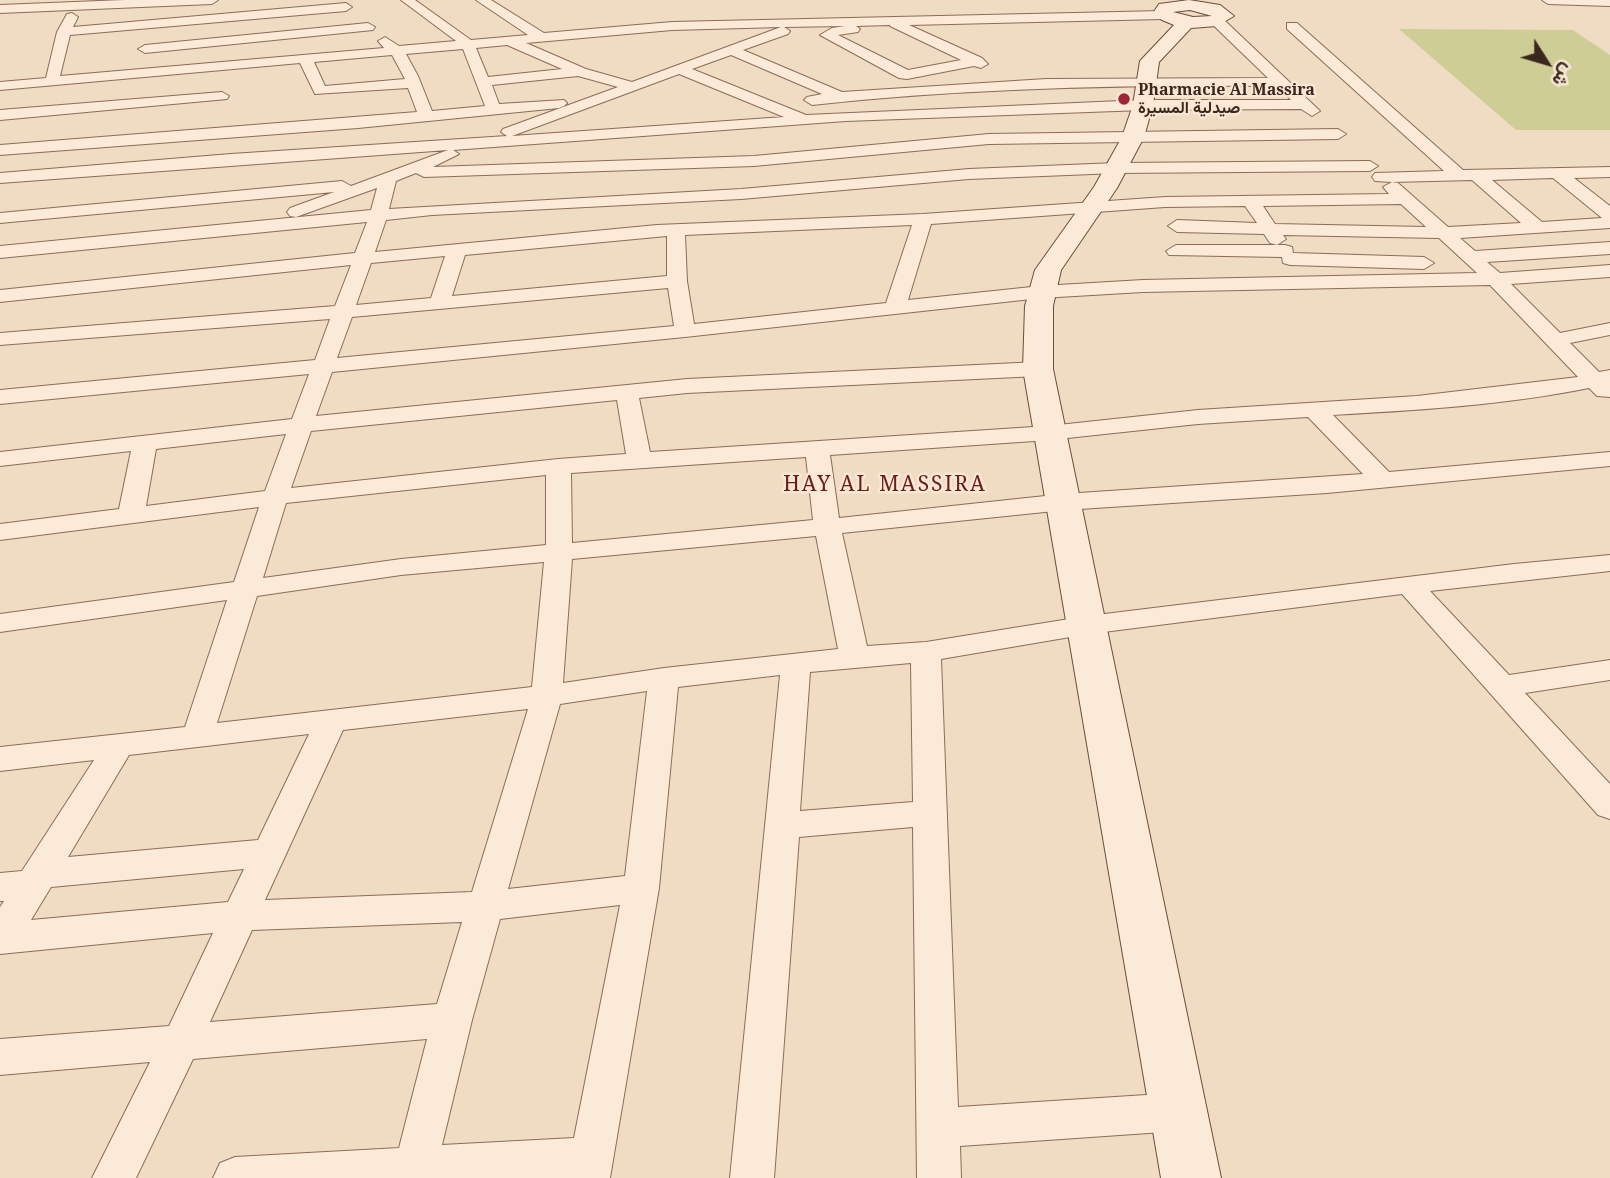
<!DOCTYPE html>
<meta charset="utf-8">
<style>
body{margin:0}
#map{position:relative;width:1610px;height:1178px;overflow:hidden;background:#f0dbc3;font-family:"Noto Serif",Vazirmatn,serif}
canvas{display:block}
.north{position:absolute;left:1512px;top:28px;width:70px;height:70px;-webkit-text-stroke:5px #f7e7d3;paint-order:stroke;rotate:127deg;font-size:19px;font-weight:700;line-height:28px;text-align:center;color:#3b271d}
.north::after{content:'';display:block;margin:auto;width:24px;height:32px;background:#3b271d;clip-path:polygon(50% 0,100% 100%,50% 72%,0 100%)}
</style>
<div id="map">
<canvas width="1610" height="1178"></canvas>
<div class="north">ش</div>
</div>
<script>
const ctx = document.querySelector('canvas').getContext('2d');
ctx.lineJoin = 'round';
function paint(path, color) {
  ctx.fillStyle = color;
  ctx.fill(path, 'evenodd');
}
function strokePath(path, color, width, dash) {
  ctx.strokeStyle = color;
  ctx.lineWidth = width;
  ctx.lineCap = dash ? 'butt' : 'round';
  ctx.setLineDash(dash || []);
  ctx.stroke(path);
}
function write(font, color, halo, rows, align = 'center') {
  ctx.font = font + ' "Noto Serif",Vazirmatn,serif';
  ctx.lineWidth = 5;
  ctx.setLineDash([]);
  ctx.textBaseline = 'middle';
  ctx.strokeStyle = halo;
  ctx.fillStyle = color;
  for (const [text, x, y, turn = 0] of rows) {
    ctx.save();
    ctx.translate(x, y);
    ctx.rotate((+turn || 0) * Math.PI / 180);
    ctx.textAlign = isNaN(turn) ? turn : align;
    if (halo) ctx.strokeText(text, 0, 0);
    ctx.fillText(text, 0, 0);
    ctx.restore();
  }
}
paint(new Path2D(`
 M1399 29 1573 30 1610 55V130H1516Z`), '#cfcd96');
const street = new Path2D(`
 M124 0H218L212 4 0 13V5Z
 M401 0H415L471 40 528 35 476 0H491L544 33 672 22 1163 11 1169 15 1163 19 909 25 982 58 988 64 981 68 974 66 907 79 899 78 820 35 832 28 845 26 784 27 790 31 788 34 743 50 842 92 1046 79 1268 78 1212 24 1211 21 1217 17 1222 18 1320 111 1312 116 1301 109 1143 110 846 121 453 150 459 154 433 167 754 156 989 134 1338 129 1346 134 1338 139 989 144 754 166 424 177 416 173 396 181 389 209 741 189 969 169 1117 163 1370 161 1378 166 1370 171 1117 173 969 179 741 199 432 215 386 220 375 252 657 225 923 214 1165 197 1389 194 1383 187 1392 182 1375 181 1372 177 1375 173 1444 171 1287 29V23H1297L1463 170 1610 167V177L1574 178 1610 206V228L1460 238 1475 251 1610 242V254L1487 262 1500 273 1610 265V277L1511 284 1560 333 1610 323V335L1570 343 1599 372 1610 370V397L1597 396 1589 388C1505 405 1418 410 1333 415L1389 472 1610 452V466L1327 493 1064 510 842 533 867 646 926 642 1088 616 1514 564 1610 555V571L1430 591 1509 675 1610 660V680L1525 693 1610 784V819L1598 815 1402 594 1088 634 941 659 958 1107 1178 1093 1193 1098 1199 1112 1193 1126 1178 1131 960 1146 961 1178H917L913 827 799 837 774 1178H730L780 675 678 687 659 888 610 1178H213L220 1163 235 1157 399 1148 427 1039 193 1059 136 1178H92L150 1062 0 1075V1039L169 1026 213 933 0 954V907L4 901H0V873L22 871 94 760 0 771V747L185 727 227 600 0 632V614L234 582 259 507 0 540V524L119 509 131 451 0 466V452L292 419 309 374 0 404V390L315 360 330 319 0 345V333L335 306 351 265 0 302V290L355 253 367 222 0 258V246L371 210 377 188 296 217 290 216 287 212 290 208 334 192 0 223V213L342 181 351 186 448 150 0 183V173L231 154 507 136 501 132 503 129 618 87 578 76 492 85 499 104 564 100 567 103 564 106 559 108 358 128 0 155V145L417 112 408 88 315 94 300 63 0 90V82L46 78 57 32 67 14 72 13 78 17 73 27 346 3 352 7 346 11 70 35 60 76 384 48 378 41 385 37 399 46 456 41ZM890 25V26L961 60 908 70 838 35 858 32 860 29 856 26ZM781 27 632 82 586 69 526 43 672 30ZM507 45 562 69 488 77 476 48ZM463 49 485 106 432 111 418 76 406 54ZM392 55 405 79 325 86 314 62ZM731 55 822 94 807 97 804 100 812 105C967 88 1122 85 1278 86L1291 100H1143L806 115 692 69ZM679 74 784 117 512 136ZM1553 178 1602 218 1542 222 1492 180ZM1472 180 1521 223 1448 227 1398 183 1392 182ZM1401 204 1426 227 1275 224 1263 206ZM1245 206 1257 223 1177 220 1168 226 1177 232 1264 234 1270 243 1277 245 1286 239 1283 235 1439 238 1477 273 1143 280 1041 286 908 300 931 224 1165 207ZM912 225 886 303 694 324 687 281 685 235ZM667 236V276L452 296 465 255ZM445 256 431 298 356 305 371 263ZM1490 285 1578 377 1417 396 1198 410 1049 426 650 452 639 398 687 393 1038 376 1046 374 1049 369 1046 364 1038 362 687 379 316 416 332 372 685 337 1041 298 1143 292ZM668 288 674 326 337 358 352 317ZM617 400 626 454 558 459 291 488 311 431ZM1308 417 1363 474 1064 494 839 518 830 455 1049 440 1198 424ZM286 434 265 491 146 506 156 449ZM806 457 813 520 572 543 571 473ZM546 475V545L401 559 263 578 286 503ZM816 536 838 649 664 668 563 683 572 559ZM544 562 532 687 217 723 257 596 401 575ZM911 663 913 802 800 811 810 672ZM647 691 625 876 508 889 560 704ZM528 709 472 892 265 900 343 730ZM309 734 258 840 68 857 129 755ZM244 869 228 902 31 920 51 887ZM620 905 574 1138 442 1145 472 1020 500 919ZM462 922 437 1004 210 1022 252 930Z
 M1542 0H1610V6L1548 4Z
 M368 23 375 27 373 30 145 53 138 49 145 45Z
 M222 92 229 96 227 99 0 120V110Z
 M1176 245H1285L1292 247 1293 253 1424 257 1434 263 1424 269 1290 265 1283 263 1282 257 1169 255 1166 251Z`);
const secondary = new Path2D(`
 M1189 0 1220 5 1234 16 1217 26 1191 28 1159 62 1153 105 1144 137 1117 188 1061 270 1053 306V369L1221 1178H1161L1023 369 1025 306 1035 270 1094 187 1122 137 1133 105 1140 61 1174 25 1162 20 1153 13 1159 4ZM1190 10 1212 16 1193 17 1173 12Z`);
strokePath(street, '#8c6c58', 2);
strokePath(secondary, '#6d4d3c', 2);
paint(street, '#fbead7');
paint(secondary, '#fbead7');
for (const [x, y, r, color] of [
 [1124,99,7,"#9e2539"]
]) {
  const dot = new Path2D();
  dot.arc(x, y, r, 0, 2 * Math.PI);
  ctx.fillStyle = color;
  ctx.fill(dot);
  strokePath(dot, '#f7e7d3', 2.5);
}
write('bold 16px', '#3b271d', '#f7e7d3', [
 ["Pharmacie Al Massira",1138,90],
 ["صيدلية المسيرة",1138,108]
], 'left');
ctx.letterSpacing = '2px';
write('21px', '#6a1e1a', '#f7e7d3', [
 ["HAY AL MASSIRA",885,485]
]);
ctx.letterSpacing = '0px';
</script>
